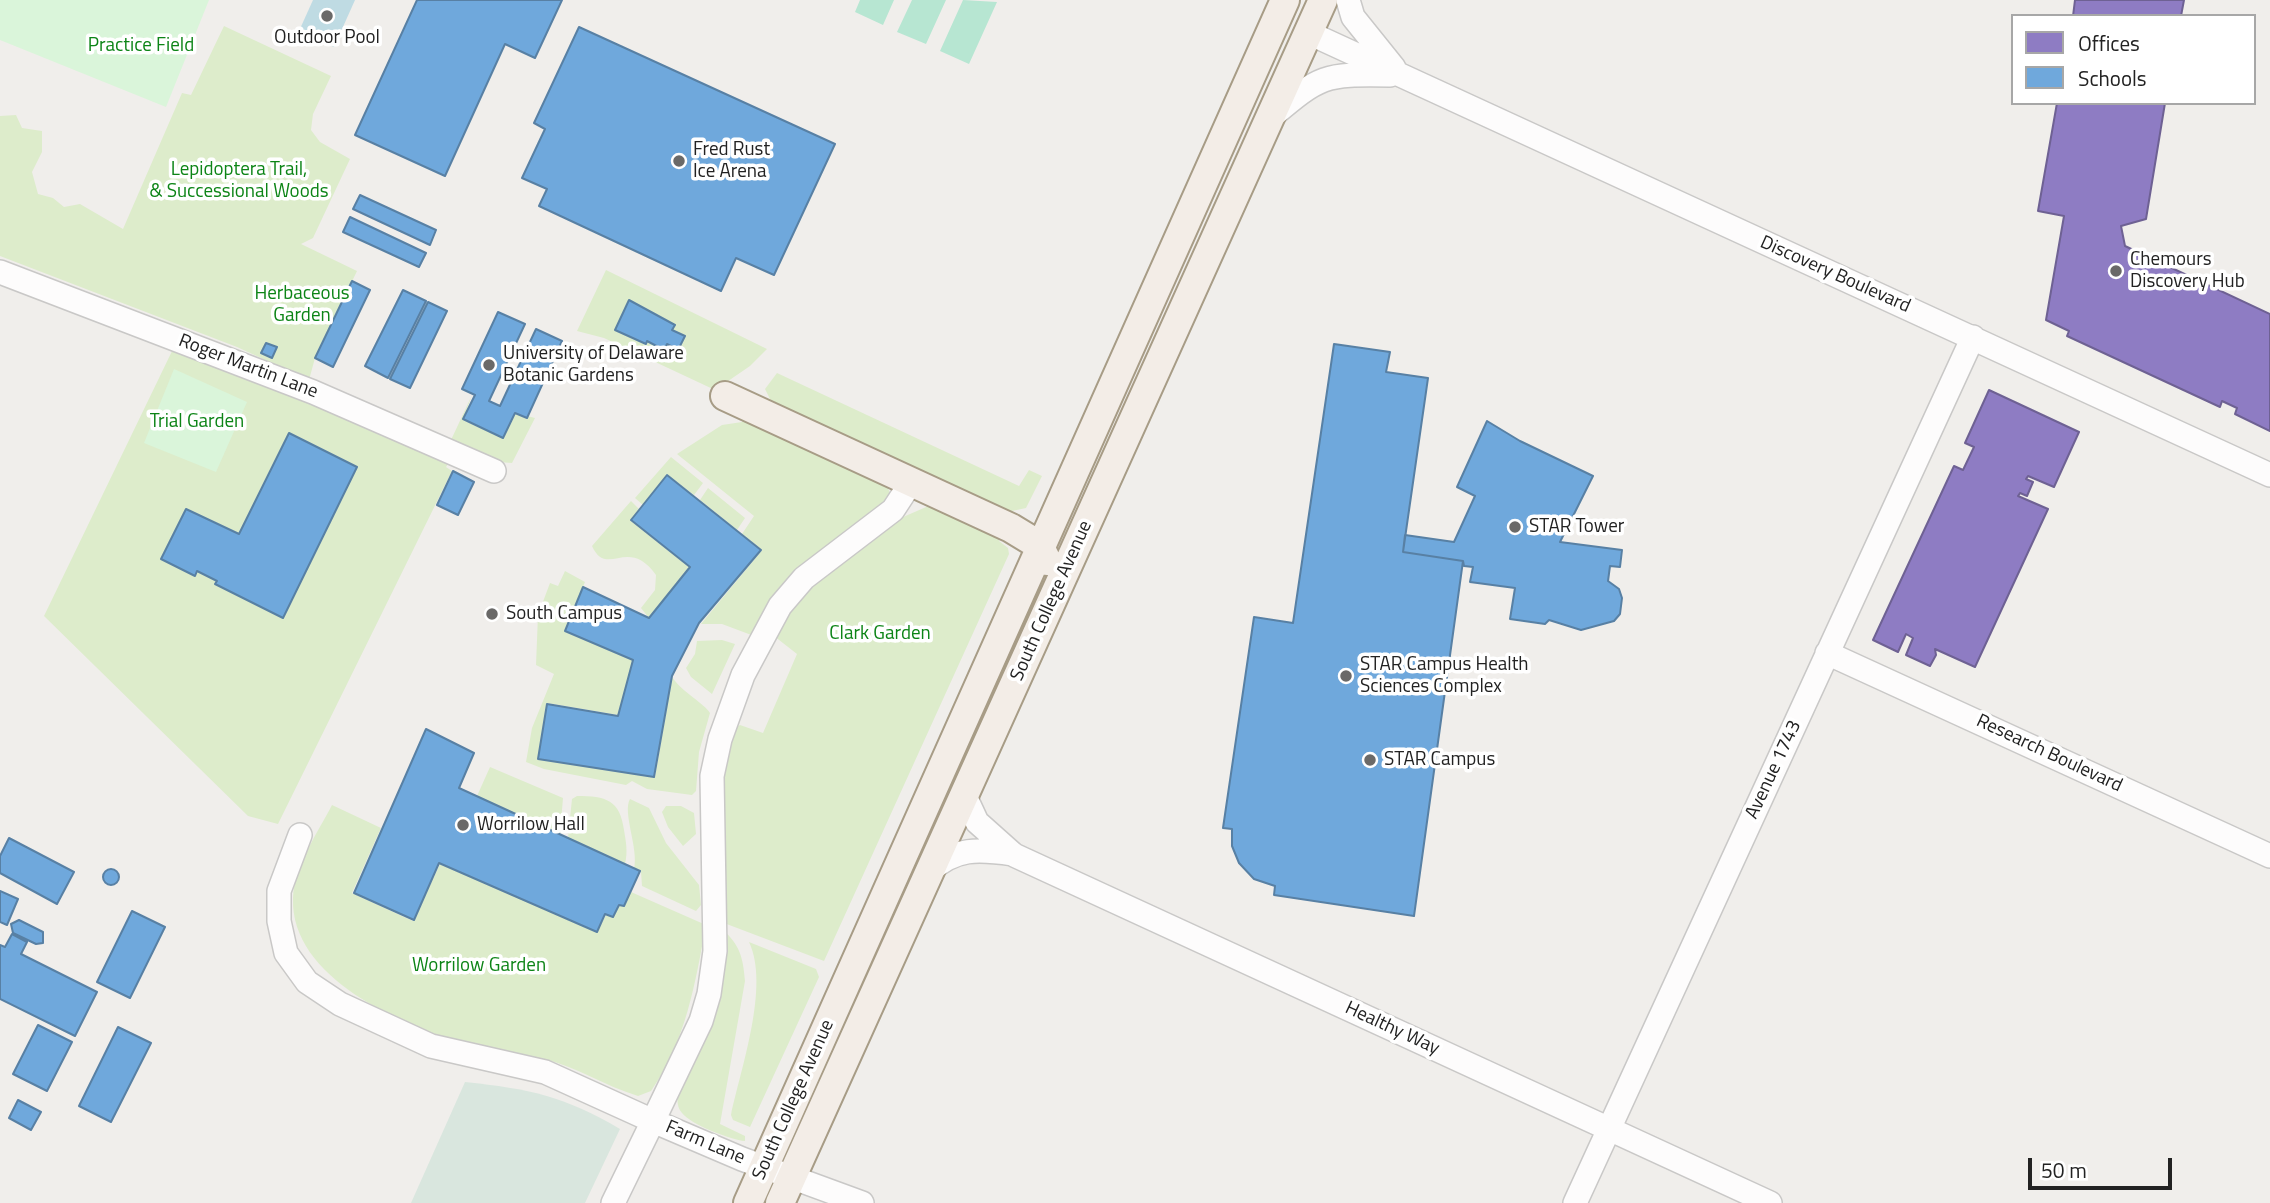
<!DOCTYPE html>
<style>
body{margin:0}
#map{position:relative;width:2270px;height:1203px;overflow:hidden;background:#f0eeeb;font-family:"Titillium Web",sans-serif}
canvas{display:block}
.legend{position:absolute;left:2011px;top:14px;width:245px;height:91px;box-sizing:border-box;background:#fff;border:2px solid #a7a7a7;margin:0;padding:9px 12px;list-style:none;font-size:21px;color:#222}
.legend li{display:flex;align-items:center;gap:14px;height:35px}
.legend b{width:35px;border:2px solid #a7a7a7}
.scale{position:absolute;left:2028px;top:1158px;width:144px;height:32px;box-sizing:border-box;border:4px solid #222;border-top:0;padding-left:9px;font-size:21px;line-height:24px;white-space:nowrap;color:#222;-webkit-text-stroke:5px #fff;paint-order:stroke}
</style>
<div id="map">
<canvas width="2270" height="1203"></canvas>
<ul class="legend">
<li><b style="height:19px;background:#8e7cc3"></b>Offices</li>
<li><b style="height:19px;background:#6fa8dc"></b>Schools</li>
</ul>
<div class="scale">50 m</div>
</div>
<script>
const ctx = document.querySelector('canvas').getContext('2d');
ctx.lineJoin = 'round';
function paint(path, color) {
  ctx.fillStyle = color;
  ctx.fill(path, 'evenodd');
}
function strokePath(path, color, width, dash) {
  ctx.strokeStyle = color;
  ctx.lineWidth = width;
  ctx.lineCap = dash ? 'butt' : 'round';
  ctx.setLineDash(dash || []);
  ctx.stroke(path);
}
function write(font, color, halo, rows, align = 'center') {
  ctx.font = font + ' "Titillium Web",sans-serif';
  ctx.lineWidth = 7;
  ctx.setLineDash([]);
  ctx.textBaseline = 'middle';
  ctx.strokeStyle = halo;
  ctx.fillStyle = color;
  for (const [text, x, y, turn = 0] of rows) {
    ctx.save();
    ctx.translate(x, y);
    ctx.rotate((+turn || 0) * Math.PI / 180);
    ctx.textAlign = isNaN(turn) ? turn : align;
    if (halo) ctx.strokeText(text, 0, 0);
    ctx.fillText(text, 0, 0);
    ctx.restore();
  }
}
paint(new Path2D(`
 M224 26 331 76 313 114 311 130 320 142 350 159 313 238 301 244 357 271 315 358 309 380 237 347 0 256V116L16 115 22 128 42 131V152L32 172 38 194 53 198 64 207 80 204 123 229 182 93 191 95Z
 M606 270 767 349 750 366 715 390 604 338 577 331Z
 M174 347 450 461 446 467 452 471 278 824 248 816 44 616Z
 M777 373 1019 486 1029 470 1042 476 1026 508 1012 511 1008 518 775 409 765 389Z
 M472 395 463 420 503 438 516 413 535 418 512 463 498 462 451 440Z
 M743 417 886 483 890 493C878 524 824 544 800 569 782 588 769 614 754 636L722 624H701L762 550 742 534 754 516 677 454 722 425 742 422Z
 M671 457 703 483 694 495 667 475 643 505 635 498Z
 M708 488 745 518 737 530 700 500Z
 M631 501 639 509 631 521 689 567 649 618 641 608 655 590 656 575C628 535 607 579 592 546Z
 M933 504 1002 535 999 541 1008 548 1009 554 824 961 724 923 719 778 732 730 740 725 763 733 797 654 774 636 793 601 887 524Z
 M565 571 585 582 565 631 633 660 618 715 547 703 538 759 655 777 672 677C683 693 704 703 710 713L699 752 696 791 692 795 647 789 632 781 626 785 544 769 526 762 532 728 554 674 536 665 538 615 550 583 558 586Z
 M722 640 735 644 712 694 691 677 686 668 695 654 697 641Z
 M490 767 563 798 560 834 477 796Z
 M577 796C606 796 620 800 624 830 626 842 628 852 625 864L568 838 572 799Z
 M630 799 649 808 666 843 699 885 701 905 696 911 642 886 641 872 634 869C639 849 622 812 630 799Z
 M332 805 381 828 352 893 413 921 440 864 597 932 606 915 613 917 620 905 624 906 631 892 706 925C695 984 686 1041 651 1091L638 1096C605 1086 577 1067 544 1059 518 1052 490 1051 465 1044 402 1025 290 978 293 898 294 867 318 832 332 805Z
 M666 806H681L694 813 696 834 683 846 668 827 662 812Z
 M722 929C740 945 743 957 745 981L720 1124 745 1136V1141C731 1140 690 1124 682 1113 675 1105 678 1095 679 1086Z
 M749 942 816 969 819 977 750 1127 733 1120 731 1115C741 1068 770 986 749 942Z`), '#ddeccb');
paint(new Path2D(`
 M465 1082C530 1089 564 1096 620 1129L585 1203H411Z`), '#d9e6de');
paint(new Path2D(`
 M0 0H209L166 107 0 40Z
 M174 369 247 402 216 472 144 443Z`), '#daf5da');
paint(new Path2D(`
 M860 0H894L883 25 855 12Z
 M912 0H946L926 44 897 32Z
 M963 0 997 2 969 64 940 51Z`), '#b7e6d2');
paint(new Path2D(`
 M313 0H355L334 47 299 31Z`), '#bfdbe3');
const offices = new Path2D(`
 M2075 0H2184L2181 16H2073Z
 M2057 103H2165L2146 219 2121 226 2125 246 2270 314V431L2235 414 2237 408 2222 401 2220 407 2067 336 2069 331 2046 320 2064 216 2038 211Z
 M1989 390 2079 432 2054 487 2028 476 2026 479 2033 482 2027 496 2020 493 2018 496 2048 509 1975 667 1935 649 1936 655 1930 666 1906 655 1913 638 1906 634 1898 652 1873 640 1954 466 1963 470 1974 447 1965 443Z`);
paint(offices, '#8e7cc3');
strokePath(offices, '#6e6193', 2);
const schools = new Path2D(`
 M417 0H562L535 58 505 44 445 176 355 135Z
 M579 27 835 144 774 275 736 258 721 291 539 206 547 189 522 178 545 129 534 123Z
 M360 195 436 230 430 245 353 209Z
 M350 217 426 253 419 267 343 232Z
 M352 281 370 290 333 367 315 358Z
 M403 290 426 301 388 378 365 366Z
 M629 300 675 325 672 330 685 336 678 350 667 344 664 350 647 341 646 344 615 330Z
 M428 302 447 311 410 388 390 379Z
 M498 312 525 324 489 401 500 406 536 329 562 341 527 418 515 413 503 438 463 419 475 395 462 389Z
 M266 343 277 347 272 358 261 353Z
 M1334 344 1390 352 1386 372 1428 378 1403 552 1463 561 1414 916 1274 895 1275 886 1254 879 1239 863 1232 846V829L1223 828 1254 617 1293 623Z
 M1487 421 1520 441 1593 476 1560 542 1622 550 1620 567 1610 566 1608 581 1619 589 1622 598 1620 614 1614 621 1581 630 1549 620 1545 624 1510 619 1515 588 1470 582 1473 567 1464 566 1463 561 1403 552 1405 535 1454 542 1475 496 1457 487Z
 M289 433 357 467 283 618 215 584 217 581 197 571 195 576 161 559 186 509 239 534Z
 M453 471 474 482 458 515 437 505Z
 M667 475 761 550 699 623 672 676 654 777 538 759 547 704 618 716 633 660 565 631 583 587 649 618 690 567 631 520Z
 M426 729 474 753 459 788 640 871 624 906 619 905 613 917 605 914 597 932 439 863 414 920 354 893Z
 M9 838 74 872 57 904 0 873V856Z
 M103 877a8 8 0 1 1 16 0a8 8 0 1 1-16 0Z
 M0 891 18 899 7 925 0 922Z
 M132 911 165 927 130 998 97 982Z
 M19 920 43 932V943L36 944 13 933 11 924Z
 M12 934 27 942 21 954 97 992 75 1036 0 999V945L5 947Z
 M38 1025 72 1042 47 1091 13 1074Z
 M118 1027 151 1043 111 1122 79 1106Z
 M18 1100 41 1112 31 1130 9 1118Z`);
paint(schools, '#6fa8dc');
strokePath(schools, '#5880a4', 2);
const minor = new Path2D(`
 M1348 0 1353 17 1394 68
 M1309 33 2270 475
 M1270 118C1321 75 1323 74 1390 75
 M0 272 313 392 494 471
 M1827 653 2270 856
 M964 794 977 822 1014 855 1770 1203
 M300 835 279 891V921L286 953 307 982 340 1004 431 1046 545 1072 653 1121 701 1021 709 994 715 951 712 776 720 739 743 675 780 606 804 578 893 510 912 481
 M929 872C955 847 979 849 1013 854
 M613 1203 653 1121 742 1159 862 1203
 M1575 1203 1973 337`);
const major = new Path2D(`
 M725 396 1011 528 1039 545 1047 561
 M748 1203 1285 0
 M780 1203 1323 0`);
strokePath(minor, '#c9c8c7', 26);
strokePath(major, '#a79c86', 32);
strokePath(minor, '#fdfcfc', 23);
strokePath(major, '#f3ede7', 28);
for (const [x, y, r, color] of [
 [327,16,7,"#6a6968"],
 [679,161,7,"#6a6968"],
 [2116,271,7,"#6a6968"],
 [489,365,7,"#6a6968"],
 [1515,527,7,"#6a6968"],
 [492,614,7,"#6a6968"],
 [1346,676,7,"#6a6968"],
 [1370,760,7,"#6a6968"],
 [463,825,7,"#6a6968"]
]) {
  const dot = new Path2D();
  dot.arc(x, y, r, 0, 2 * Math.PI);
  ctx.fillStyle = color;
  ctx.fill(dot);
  strokePath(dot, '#fff', 2.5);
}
write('19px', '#222', '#fff', [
 ["Outdoor Pool",327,38,"center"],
 ["Fred Rust",693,150],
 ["Ice Arena",693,172],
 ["Chemours",2130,260],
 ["Discovery Hub",2130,282],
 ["University of Delaware",503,354],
 ["Botanic Gardens",503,376],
 ["STAR Tower",1529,527],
 ["South Campus",506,614],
 ["STAR Campus Health",1360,665],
 ["Sciences Complex",1360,687],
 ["STAR Campus",1384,760],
 ["Worrilow Hall",477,825]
], 'left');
write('19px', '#0c8416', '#fff', [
 ["Practice Field",141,46],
 ["Lepidoptera Trail,",239,170],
 ["& Successional Woods",239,192],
 ["Herbaceous",302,294],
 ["Garden",302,316],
 ["Trial Garden",197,422],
 ["Clark Garden",880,634],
 ["Worrilow Garden",479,966]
]);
write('19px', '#222', '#fff', [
 ["Discovery Boulevard",1835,275,24],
 ["Roger Martin Lane",248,367,21],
 ["South College Avenue",1052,601,-66],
 ["Research Boulevard",2049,754,25],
 ["Avenue 1743",1774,770,-65],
 ["Healthy Way",1392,1029,25],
 ["South College Avenue",794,1100,-66],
 ["Farm Lane",705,1143,23]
]);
</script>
